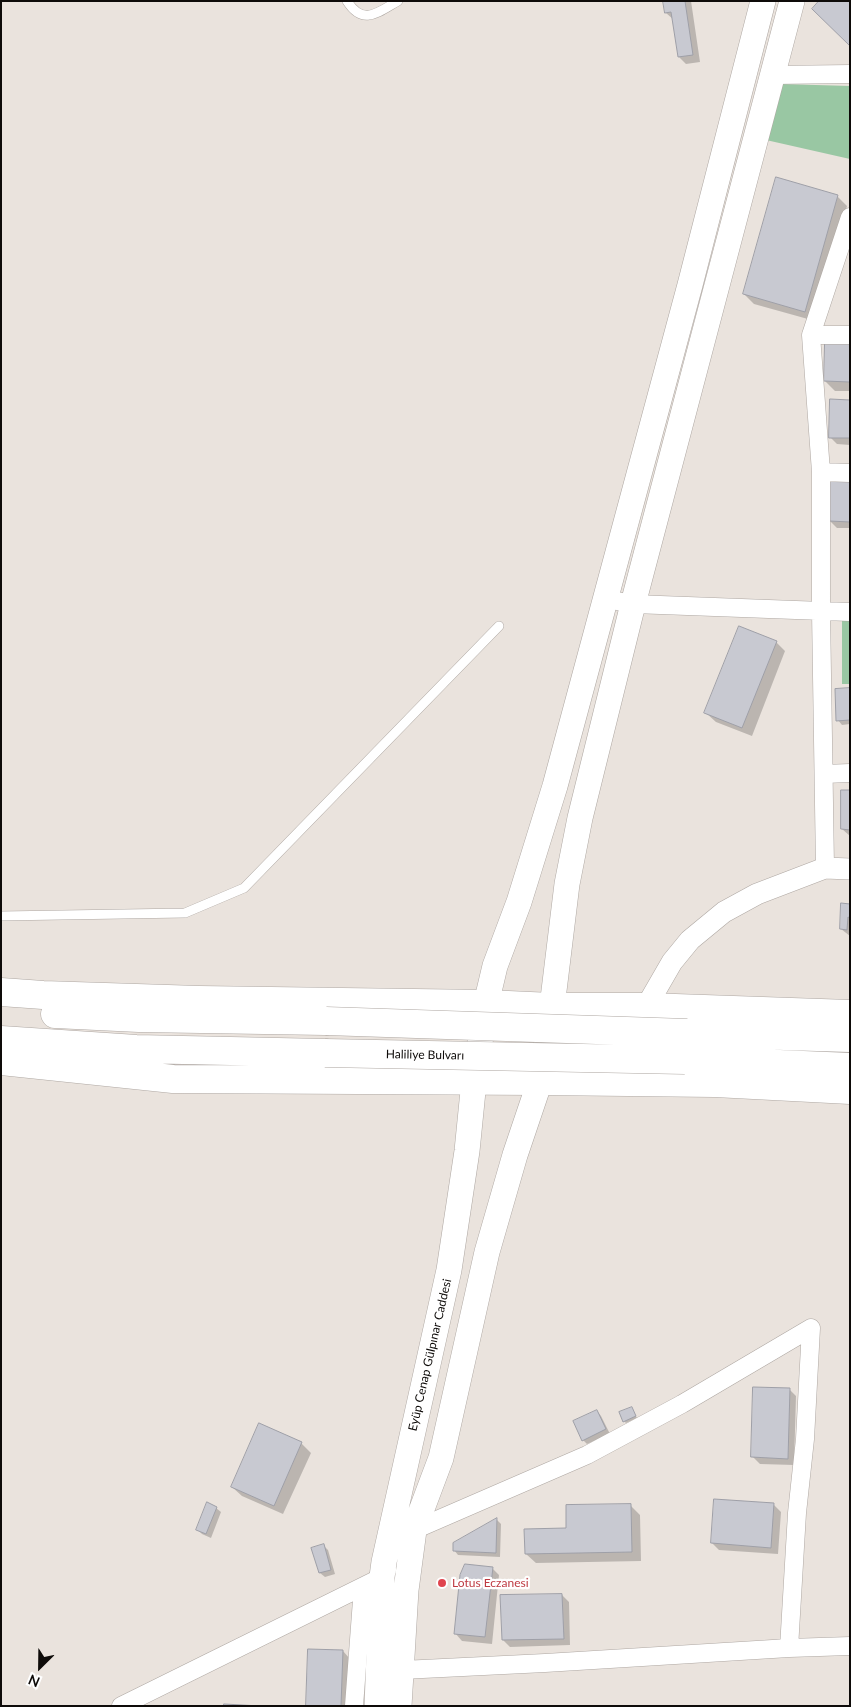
<!DOCTYPE html>
<meta charset="utf-8">
<style>
body{margin:0}
#map{position:relative;width:851px;height:1707px;overflow:hidden;background:#eae3dd;font-family:Lato,sans-serif}
canvas{display:block}
.frame{position:absolute;inset:0;border:2px solid #0e0b09;pointer-events:none}
.north{position:absolute;left:15px;top:1642px;width:50px;height:50px;-webkit-text-stroke:4px #fff;paint-order:stroke;rotate:203deg;font-size:14px;font-weight:700;line-height:20px;text-align:center;color:#0e0b09}
.north::after{content:'';display:block;margin:auto;width:18px;height:22px;background:#0e0b09;clip-path:polygon(50% 0,100% 100%,50% 72%,0 100%)}
</style>
<div id="map">
<canvas width="851" height="1707"></canvas>
<div class="frame"></div>
<div class="north">N</div>
</div>
<script>
const ctx = document.querySelector('canvas').getContext('2d');
ctx.lineJoin = 'round';
function paint(path, color) {
  ctx.fillStyle = color;
  ctx.fill(path, 'evenodd');
}
function strokePath(path, color, width, dash) {
  ctx.strokeStyle = color;
  ctx.lineWidth = width;
  ctx.lineCap = dash ? 'butt' : 'round';
  ctx.setLineDash(dash || []);
  ctx.stroke(path);
}
function write(font, color, halo, rows, align = 'center') {
  ctx.font = font + ' Lato,sans-serif';
  ctx.lineWidth = 4.5;
  ctx.setLineDash([]);
  ctx.textBaseline = 'middle';
  ctx.strokeStyle = halo;
  ctx.fillStyle = color;
  for (const [text, x, y, turn = 0] of rows) {
    ctx.save();
    ctx.translate(x, y);
    ctx.rotate((+turn || 0) * Math.PI / 180);
    ctx.textAlign = isNaN(turn) ? turn : align;
    if (halo) ctx.strokeText(text, 0, 0);
    ctx.fillText(text, 0, 0);
    ctx.restore();
  }
}
paint(new Path2D(`
 M781 84 850 86V159L766 140Z
 M842 616 850 617V684H842Z`), '#99c7a3');
paint(new Path2D(`
 M664 1H691L700 62 686 64 679 57 674 20 666 13Z
 M837 196 847 206 815 321 754 304 744 294Z
 M850 344V391H835L825 381Z
 M850 401V445L837 444 830 437Z
 M850 479V528H837L830 521Z
 M776 642 785 651 752 736 716 722 706 713Z
 M850 689V724L842 725 838 720Z
 M850 791V836L842 829Z
 M850 905V936L841 929Z
 M789 1389 796 1396 794 1465 760 1464 753 1457Z
 M632 1409 637 1418 626 1423 624 1421Z
 M597 1411 601 1416 610 1434 587 1444 583 1440Z
 M301 1443 311 1453 283 1514 242 1496 232 1487Z
 M630 1505 640 1515 641 1561 536 1563 526 1554 568 1530Z
 M774 1505 781 1512 778 1554 719 1550 712 1543Z
 M216 1508 221 1512 211 1538 202 1534 198 1530Z
 M497 1520 501 1524 500 1557 458 1555 454 1550Z
 M323 1545 328 1550 335 1574 325 1577 320 1573Z
 M492 1568 499 1575 492 1644 462 1641 455 1633Z
 M562 1595 569 1602 570 1645 510 1647 503 1640Z
 M343 1651 350 1659 348 1706H307Z`), '#0003');
const building = new Path2D(`
 M663 1H685L693 55 678 57 671 12 665 13Z
 M819 1H850V46L812 9Z
 M776 177 838 195 805 312 743 294Z
 M825 342 850 343V382L824 381Z
 M830 399 850 400V438H829Z
 M830 478H850V522L829 521Z
 M739 626 777 641 742 728 704 713Z
 M850 688V720L836 721 835 689Z
 M841 790H850V830L841 829Z
 M841 903 850 904V918L848 917 847 930 840 929Z
 M753 1387 790 1388 788 1459 751 1457Z
 M632 1407 636 1416 623 1422 619 1412Z
 M597 1410 606 1429 582 1441 573 1421Z
 M259 1423 302 1442 274 1506 231 1487Z
 M714 1499 774 1503 771 1548 711 1543Z
 M207 1502 217 1507 206 1534 196 1530Z
 M631 1504 632 1552 525 1554 524 1529 566 1528V1505Z
 M497 1518 496 1553 453 1551V1543Z
 M324 1544 331 1570 319 1573 311 1548Z
 M465 1564 493 1567 485 1637 454 1634 460 1575Z
 M562 1594 564 1639 502 1640 500 1595Z
 M308 1649 343 1650 341 1706H306Z
 M224 1704 260 1706H224Z`);
paint(building, '#c8c9d1');
strokePath(building, '#9e9fa7', 1);
const service = new Path2D(`
 M347 1C363 26 377 13 398 1
 M1 916 185 913 244 888 499 626`);
const minor = new Path2D(`
 M773 75 850 74
 M811 335H850
 M821 472 850 473
 M606 599 633 604 850 612
 M824 774 850 773
 M825 868 821 611V472L811 335 850 217
 M411 1534 414 1530 587 1455 682 1404 811 1328 805 1439 797 1513 789 1648
 M402 1670 545 1663 789 1648 850 1646
 M121 1706 382 1577 387 1570
 M354 1706 363 1587`);
const tertiary = new Path2D(`
 M646 1007 672 962 690 940 724 912 757 894 825 868 850 869`);
const secondary = new Path2D(`
 M377 1706 382 1577 384 1562 449 1270 467 1151 474 1081 486 1004 495 966 519 902 555 786 690 285 763 1
 M399 1706 406 1590 414 1530 441 1458 487 1252 515 1155 540 1081 552 1007 567 884 580 818 633 604 792 1`);
const trunk = new Path2D(`
 M1 992 43 995 199 1000 486 1004 552 1007H646L850 1014
 M55 1014 139 1018 326 1021
 M687 1033 850 1038
 M1 1040 136 1049 325 1053
 M685 1060 850 1067
 M1 1061 173 1079 540 1081 715 1083 850 1090`);
strokePath(service, '#aea7a2', 10);
strokePath(minor, '#aea7a2', 19);
strokePath(tertiary, '#aea7a2', 22);
strokePath(secondary, '#aea7a2', 26);
strokePath(trunk, '#aea7a2', 29);
strokePath(service, '#fff', 9);
strokePath(minor, '#fff', 18);
strokePath(tertiary, '#fff', 21);
strokePath(secondary, '#fff', 25);
strokePath(trunk, '#fff', 28);
const trunkBridge = new Path2D(`
 M326 1021 687 1033
 M325 1053 685 1060`);
strokePath(trunkBridge, '#aea7a2', 29, []);
strokePath(trunkBridge, '#fff', 28);
for (const [x, y, r, color] of [
 [442,1583,5,"#e0444e"]
]) {
  const dot = new Path2D();
  dot.arc(x, y, r, 0, 2 * Math.PI);
  ctx.fillStyle = color;
  ctx.fill(dot);
  strokePath(dot, '#fff', 2);
}
write('12px', '#0e0b09', '#fff', [
 ["Haliliye Bulvarı",425,1055,1],
 ["Eyüp Cenap Gülpınar Caddesi",430,1355,-77]
]);
write('12px', '#be3a42', '#fff', [
 ["Lotus Eczanesi",452,1583]
], 'left');
</script>
